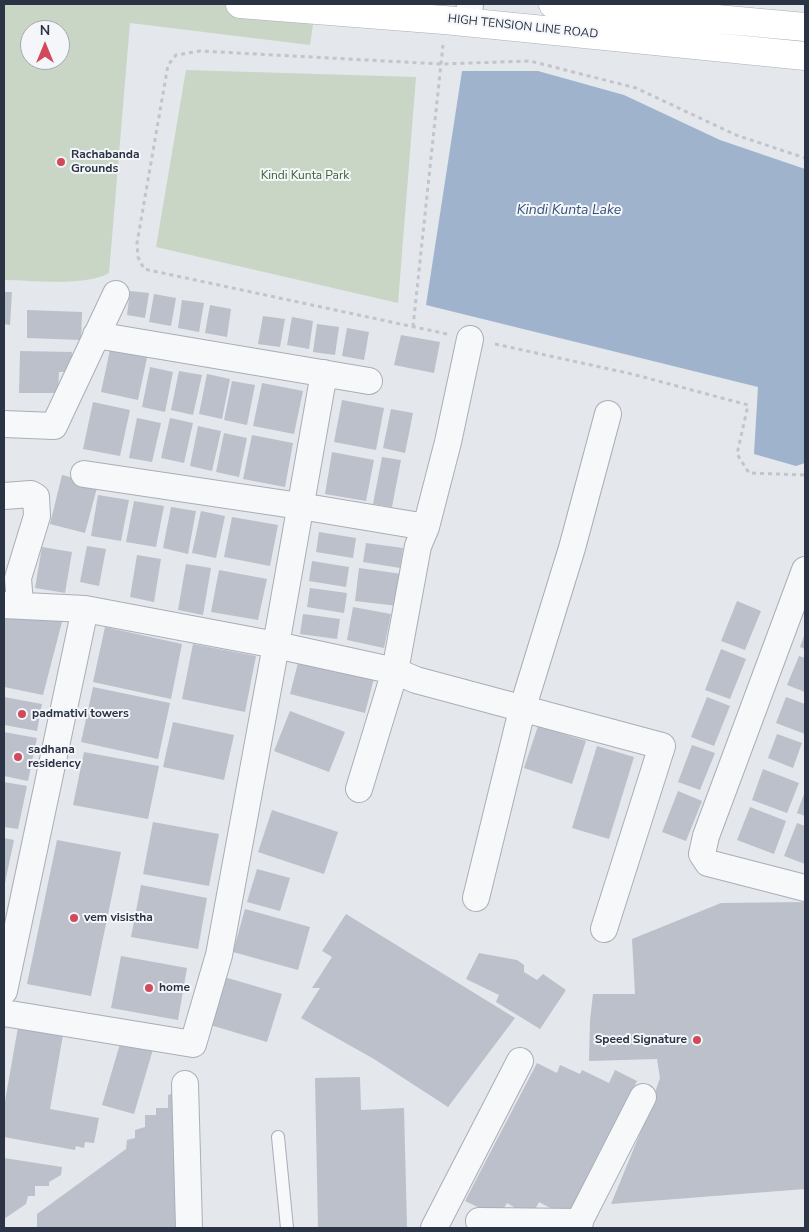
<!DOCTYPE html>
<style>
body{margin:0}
#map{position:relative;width:809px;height:1232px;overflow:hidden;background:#e4e7ec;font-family:"Nunito Sans",sans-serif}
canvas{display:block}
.frame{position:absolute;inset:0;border:5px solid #2b3445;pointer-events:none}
.north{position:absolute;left:20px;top:20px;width:50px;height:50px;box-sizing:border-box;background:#f4f6f9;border:1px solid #a4a8b1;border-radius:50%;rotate:0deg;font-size:14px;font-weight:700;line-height:20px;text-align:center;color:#2b3445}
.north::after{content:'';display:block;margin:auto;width:18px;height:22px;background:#d1495b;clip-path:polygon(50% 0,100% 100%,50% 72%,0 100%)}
</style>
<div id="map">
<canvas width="809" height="1232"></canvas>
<div class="frame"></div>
<div class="north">N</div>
</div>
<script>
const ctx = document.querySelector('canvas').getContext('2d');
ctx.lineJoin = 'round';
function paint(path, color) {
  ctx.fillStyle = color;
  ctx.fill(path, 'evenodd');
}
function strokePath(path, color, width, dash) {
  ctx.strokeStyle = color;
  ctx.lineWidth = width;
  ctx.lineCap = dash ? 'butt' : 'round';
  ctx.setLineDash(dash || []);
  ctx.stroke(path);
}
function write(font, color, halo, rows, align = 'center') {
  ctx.font = font + ' "Nunito Sans",sans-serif';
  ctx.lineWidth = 4;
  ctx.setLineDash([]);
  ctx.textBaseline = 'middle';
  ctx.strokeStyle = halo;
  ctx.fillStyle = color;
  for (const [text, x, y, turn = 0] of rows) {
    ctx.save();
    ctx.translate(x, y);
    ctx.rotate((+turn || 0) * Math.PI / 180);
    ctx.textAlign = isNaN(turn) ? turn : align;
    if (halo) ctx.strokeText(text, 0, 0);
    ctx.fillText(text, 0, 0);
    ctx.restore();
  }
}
paint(new Path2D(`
 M4 4H316L310 45 130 23 109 273C85 287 32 280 4 280ZM30 30H60V60H30Z
 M186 70 416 77 398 303 156 247Z`), '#c9d6c5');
paint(new Path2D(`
 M462 71H538L624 95 720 140 805 169V463L796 466 754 454 758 387 426 305Z`), '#9fb4cc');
paint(new Path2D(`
 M130 291 149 293 145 318 127 315Z
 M4 292H12L10 325 4 324Z
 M154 294 176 298 171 326 149 322Z
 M182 300 204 303 199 332 178 328Z
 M210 305 231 309 227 337 205 333Z
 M27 310 82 312 81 340 27 338Z
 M263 316 285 319 280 347 258 344Z
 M292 317 313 321 309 349 287 345Z
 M317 324 339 327 335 355 313 352Z
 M347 328 369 332 364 360 342 356Z
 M401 335 440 342 434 373 394 365Z
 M111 345 148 353 138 400 101 392Z
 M20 351 72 352 71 372H59L58 393H19Z
 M150 367 173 372 165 412 142 407Z
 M179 371 202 375 193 415 171 410Z
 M207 374 230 379 222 419 199 414Z
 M232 381 255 385 247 425 224 420Z
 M262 383 303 391 294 434 253 426Z
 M342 400 384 408 376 450 334 442Z
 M93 402 130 410 120 456 83 449Z
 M391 409 413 413 405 453 383 448Z
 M137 418 161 423 152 462 129 458Z
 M170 418 193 423 184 463 161 458Z
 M198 426 221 431 212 471 190 466Z
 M224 433 247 438 239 477 216 472Z
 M252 435 293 443 285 487 243 479Z
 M332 452 374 460 366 501 325 494Z
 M382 457 401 460 392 507 373 504Z
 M62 475 98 484 85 533 50 524Z
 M98 495 129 500 121 541 91 536Z
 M134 501 164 506 156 547 126 542Z
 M171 507 196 511 188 554 163 548Z
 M201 511 225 516 216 558 192 553Z
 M232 517 278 525 270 566 224 557Z
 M319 532 356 538 353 558 316 552Z
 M366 543 403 548 400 568 363 562Z
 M87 546 106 549 99 586 80 582Z
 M42 547 72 552 65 593 35 588Z
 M137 555 161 559 154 602 130 597Z
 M312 561 349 567 346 587 309 581Z
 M186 564 211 568 203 615 178 610Z
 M359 568 402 574 398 606 355 601Z
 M219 570 267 579 258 620 211 612Z
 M310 588 347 593 344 613 307 607Z
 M737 601 761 611 745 650 721 641Z
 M353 607 391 614 384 648 347 640Z
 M8 610 63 618 43 695 4 687V621Z
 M303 614 340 619 337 639 300 634Z
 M105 627 182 644 171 699 93 682Z
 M805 633V649L800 647Z
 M193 644 256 656 245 712 182 699Z
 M721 649 746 659 730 699 705 690Z
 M799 656 805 658V692L787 685Z
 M299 659 374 678 365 713 290 694Z
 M93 687 170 703 158 759 81 742Z
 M4 697 42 704 37 731 4 725Z
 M707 697 730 706 714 746 691 737Z
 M786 697 805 704V734L776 723Z
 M290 711 345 732 329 772 274 751Z
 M173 722 234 735 224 780 163 767Z
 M538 726 586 741 572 784 524 768Z
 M4 732 37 738 28 781 4 776Z
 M777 734 802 743 793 768 768 758Z
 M692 745 715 753 700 790 678 782Z
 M597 746 634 757 609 839 572 828Z
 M84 752 159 766 148 819 73 805Z
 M763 769 799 783 787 813 752 800Z
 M4 782 27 786 18 829 4 827Z
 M678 791 702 801 686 841 662 832Z
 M805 791V816L797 813Z
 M750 807 786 821 774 854 737 840Z
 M272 810 338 832 324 874 258 852Z
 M153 822 219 834 209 886 143 874Z
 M797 823 805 826V864L784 856Z
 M4 838 14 840 5 883H4Z
 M57 840 121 852 91 996 27 984Z
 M257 869 290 878 280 911 247 902Z
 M141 885 207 898 198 949 131 937Z
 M805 902V1189L611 1204 641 1131 660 1078 657 1059 589 1061 590 1021 593 994H635L632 939 721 903Z
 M245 909 310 927 298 970 233 952Z
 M346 914 515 1018 448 1107 374 1059 301 1018 320 988H312L332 957 322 951Z
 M479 953 517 960 524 965V972L537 980 543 974 566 990 540 1029 496 1002 499 995 466 979Z
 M121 956 187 968 178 1020 111 1008Z
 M221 976 282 994 267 1042 207 1024Z
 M18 1027 63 1035 50 1109 99 1118 94 1143 85 1142 84 1148 76 1146 75 1150 4 1137V1107Z
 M122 1037 154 1046 134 1114 102 1105Z
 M537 1063 557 1073 560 1065 580 1074 582 1070 609 1083 615 1070 637 1081 567 1217 539 1202 531 1217 507 1203 499 1217 465 1201Z
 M360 1077 361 1110 404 1108 407 1227 318 1228 315 1078Z
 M179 1092 185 1227 37 1228V1214L126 1149 127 1140 135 1138V1130L145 1127V1115H156V1108H168V1095Z
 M4 1158 62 1167 61 1175 49 1182V1186H35V1196H28L26 1204 4 1219Z`), '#bbc0ca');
const service = new Path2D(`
 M278 1137 287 1228`);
const minor = new Path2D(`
 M468 22 470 4
 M96 335 369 381
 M4 424 54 426 116 294
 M84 474 300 506 426 527
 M4 496 31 494 36 497 37 516 18 578 20 605
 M805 570 706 836 702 854 708 863 805 888
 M4 605 85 609 276 645 395 671 416 680 662 746 604 929
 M359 789 395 671 418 546 426 527 448 442 470 339
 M476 898 522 710 572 548 608 414
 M4 991 85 609
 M4 1013 193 1044 219 955 276 645 324 373
 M185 1084 189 1228
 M479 1221 580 1222
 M434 1228 520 1061
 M576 1228 643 1097`);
const secondary = new Path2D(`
 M240 4 444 20 805 56
 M553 4 805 27`);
strokePath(service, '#a9aeb7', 14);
strokePath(minor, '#a9aeb7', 28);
strokePath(secondary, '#a9aeb7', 29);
strokePath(new Path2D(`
 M413 327 443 45
 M447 334 144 269 138 257 137 243 168 65 176 55 200 51 441 64 530 61 636 88 736 135 805 158
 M495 344 632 374 748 405 737 454 749 473 805 475`), '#c2c5cb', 3, [4, 4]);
strokePath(service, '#f7f8fa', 12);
strokePath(minor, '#f7f8fa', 26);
strokePath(secondary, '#fff', 28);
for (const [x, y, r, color] of [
 [61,162,5,"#d1495b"],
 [22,714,5,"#d1495b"],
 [18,757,5,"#d1495b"],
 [74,918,5,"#d1495b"],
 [149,988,5,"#d1495b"],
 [697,1040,5,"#d1495b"]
]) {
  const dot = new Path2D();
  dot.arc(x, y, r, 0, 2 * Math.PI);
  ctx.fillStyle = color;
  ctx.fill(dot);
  strokePath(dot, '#f4f6f9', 2);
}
write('12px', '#2b3445', '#f4f6f9', [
 ["HIGH TENSION LINE ROAD",523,27,6]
]);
write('bold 12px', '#2b3445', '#f4f6f9', [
 ["Rachabanda",71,155],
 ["Grounds",71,169],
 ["padmativi towers",32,714],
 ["sadhana",28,750],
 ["residency",28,764],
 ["vem visistha",84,918],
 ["home",159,988],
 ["Speed Signature",687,1040,"right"]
], 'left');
write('12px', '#3f6138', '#f4f6f9', [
 ["Kindi Kunta Park",305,176]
]);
write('italic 14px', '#34527a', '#f4f6f9', [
 ["Kindi Kunta Lake",569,211]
]);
</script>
